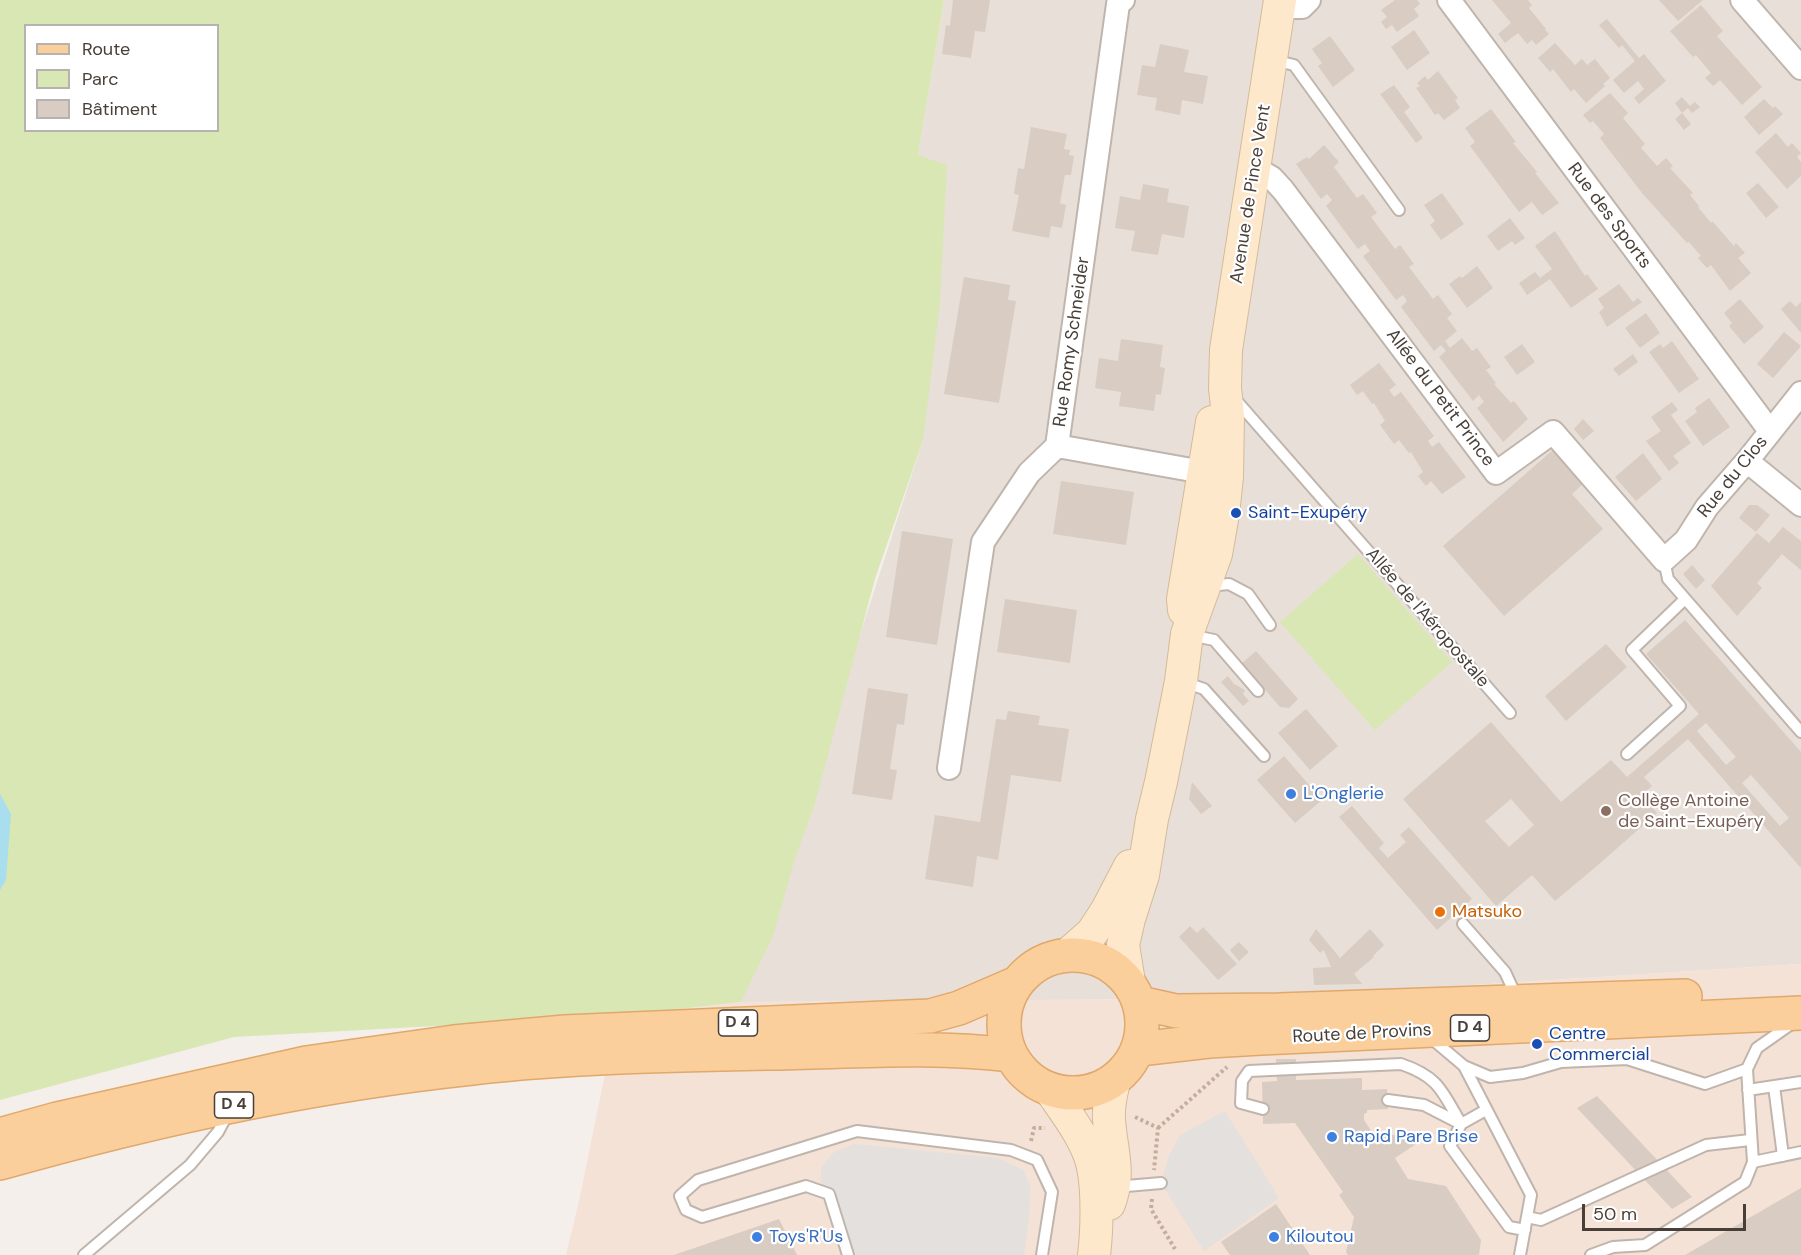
<!DOCTYPE html>
<meta charset="utf-8">
<style>
body{margin:0}
#map{position:relative;width:1801px;height:1255px;overflow:hidden;background:#f4efea;font-family:"DM Sans",sans-serif}
canvas{display:block}
.legend{position:absolute;left:24px;top:24px;width:195px;height:108px;box-sizing:border-box;background:#fff;border:2px solid #b6b2af;margin:0;padding:8px 10px;list-style:none;font-size:18px;color:#483f38}
.legend li{display:flex;align-items:center;gap:12px;height:30px}
.legend b{width:30px;border:2px solid #b6b2af}
.scale{position:absolute;left:1582px;top:1204px;width:164px;height:27px;box-sizing:border-box;border:3px solid #483f38;border-top:0;padding-left:8px;font-size:18px;line-height:21px;white-space:nowrap;color:#483f38;-webkit-text-stroke:4px #fff;paint-order:stroke}
</style>
<div id="map">
<canvas width="1801" height="1255"></canvas>
<ul class="legend">
<li><b style="height:8px;background:#fbcf9c"></b>Route</li>
<li><b style="height:16px;background:#d9e7b4"></b>Parc</li>
<li><b style="height:16px;background:#d9ccc2"></b>Bâtiment</li>
</ul>
<div class="scale">50 m</div>
</div>
<script>
const ctx = document.querySelector('canvas').getContext('2d');
ctx.lineJoin = 'round';
function paint(path, color) {
  ctx.fillStyle = color;
  ctx.fill(path, 'evenodd');
}
function strokePath(path, color, width, dash) {
  ctx.strokeStyle = color;
  ctx.lineWidth = width;
  ctx.lineCap = dash ? 'butt' : 'round';
  ctx.setLineDash(dash || []);
  ctx.stroke(path);
}
function write(font, color, halo, rows, align = 'center') {
  ctx.font = font + ' "DM Sans",sans-serif';
  ctx.lineWidth = 4.5;
  ctx.setLineDash([]);
  ctx.textBaseline = 'middle';
  ctx.strokeStyle = halo;
  ctx.fillStyle = color;
  for (const [text, x, y, turn = 0] of rows) {
    ctx.save();
    ctx.translate(x, y);
    ctx.rotate((+turn || 0) * Math.PI / 180);
    ctx.textAlign = isNaN(turn) ? turn : align;
    if (halo) ctx.strokeText(text, 0, 0);
    ctx.fillText(text, 0, 0);
    ctx.restore();
  }
}
paint(new Path2D(`
 M944 0H1801V964L1443 987 1186 999 741 1002 923 440 918 155Z`), '#e8e0d8');
paint(new Path2D(`
 M1801 964V1255H566L579 1201 617 1016 741 1002 1186 999 1443 987Z`), '#f5e2d6');
paint(new Path2D(`
 M0 0H944L918 155 947 165 940 303 923 440 875 579 814 807 795 858 773 936 741 1002 617 1016 234 1037 0 1100ZM26 26H218V130H26Z
 M1358 554 1452 662 1375 730 1280 622Z`), '#d9e7b4');
paint(new Path2D(`
 M1225 1111 1279 1198 1204 1251 1161 1183 1169 1156 1180 1135Z
 M855 1144 998 1158 1023 1170 1030 1186 1029 1218 1024 1255H846L821 1190V1168L834 1152Z`), '#e3e0de');
paint(new Path2D(`
 M0 794 11 814 6 880 0 890Z`), '#a9deee');
paint(new Path2D(`
 M953 0H990L985 32 975 31 971 58 942 54 946 25 950 26Z
 M1395 0H1417L1420 4 1414 9 1419 16 1397 32 1392 25 1386 29 1381 22 1387 17 1381 10Z
 M1492 0H1528L1532 5 1529 8 1546 29 1545 30 1549 34 1536 45 1532 40 1527 44 1518 33 1505 43 1498 34 1511 23Z
 M1659 0H1703L1678 21Z
 M1701 5 1723 31 1717 36 1762 87 1742 105 1720 80 1713 86 1705 78 1711 73 1696 55 1693 57 1670 31Z
 M1607 19 1639 58 1644 54 1666 81 1639 104 1634 98 1644 89 1638 81 1624 93 1613 80 1635 61 1622 45 1619 48 1599 25Z
 M1414 30 1430 53 1407 70 1391 47Z
 M1330 36 1355 70 1333 87 1318 66 1322 63 1312 49Z
 M1555 43 1575 65 1582 59 1587 65 1595 59 1610 78 1603 84 1605 86 1586 103 1574 89 1571 92 1553 69 1550 72 1538 58Z
 M1160 44 1189 50 1184 72 1208 76 1203 104 1182 100 1180 115 1155 110 1157 98 1137 95 1142 65 1155 67Z
 M1438 71 1458 98 1455 100 1460 108 1444 120 1438 113 1435 115 1416 88 1420 86 1417 83 1425 76 1428 80Z
 M1394 85 1410 107 1404 112 1423 138 1416 143 1380 94Z
 M1610 93 1628 113 1623 118 1645 144 1641 148 1657 166 1666 158 1673 166 1670 168 1693 193 1690 195 1699 206 1698 207 1711 223 1712 221 1734 246 1736 243 1745 253 1738 258 1751 273 1730 291 1711 265 1707 268 1698 258 1701 256 1689 242 1687 243 1642 193 1600 138 1604 134 1593 121 1590 123 1583 115Z
 M1682 97 1690 106 1695 102 1700 107 1692 113 1688 108 1682 113 1675 103Z
 M1764 99 1773 108 1775 106 1783 114 1759 135 1744 117Z
 M1491 109 1516 142 1513 143 1537 172 1535 173 1559 203 1542 215 1532 202 1519 212 1470 146 1475 142 1465 128Z
 M1682 113 1691 124 1684 130 1675 119Z
 M1031 127 1067 134 1064 149 1070 150 1069 155 1074 156 1071 175H1065L1060 203 1066 205 1062 228 1051 226 1049 238 1012 231 1019 195 1014 194 1018 168 1024 169Z
 M1776 133 1788 147 1792 143 1801 153 1797 157 1801 162V176L1787 189 1755 152Z
 M1324 145 1339 162 1334 167 1357 198 1363 194 1377 213 1371 217 1395 249 1400 245 1414 264 1409 267 1433 299 1438 295 1452 314 1447 318 1457 331 1445 341 1450 348 1462 338 1472 351 1477 348 1491 367 1486 370 1496 383 1494 384 1511 403 1514 401 1528 419 1503 442 1477 408 1484 402 1479 395 1473 401 1439 357 1446 351 1441 345 1434 351 1401 307 1407 301 1403 295 1396 300 1363 256 1370 251 1365 244 1358 249 1326 206 1332 200 1327 194 1321 199 1296 164 1307 157 1309 159Z
 M1758 183 1779 207 1766 218 1746 193Z
 M1143 184 1169 189 1167 202 1189 206 1184 238 1162 234 1158 255 1131 251 1135 231 1115 228 1120 196 1140 200Z
 M1442 193 1464 224 1441 240 1430 225 1435 221 1424 205Z
 M1510 218 1525 238 1515 245 1512 241 1498 251 1487 236Z
 M1555 231 1585 276 1587 274 1598 289 1571 308 1550 279 1527 295 1519 283 1535 272 1540 278 1552 269 1535 246Z
 M1477 266 1493 288 1467 308 1449 284 1460 276 1462 278Z
 M964 277 1010 285 1008 300 1016 301 999 403 944 394Z
 M1619 284 1633 302 1638 298 1642 302 1607 327 1599 312 1604 308 1598 299Z
 M1740 299 1764 327 1744 344 1729 326 1732 323 1724 313Z
 M1790 301 1796 307 1801 302V333L1781 309Z
 M1646 313 1660 333 1640 348 1625 328Z
 M1784 332 1801 346 1773 378 1757 364Z
 M1121 339 1163 345 1160 367 1165 368 1161 395 1156 394 1154 411 1119 406 1121 392 1095 388 1099 358 1118 361Z
 M1672 341 1699 379 1679 393 1649 352 1660 344 1663 348Z
 M1522 344 1535 362 1517 375 1504 357Z
 M1633 354 1638 362 1619 376 1613 369Z
 M1379 363 1396 385 1389 390 1394 397 1401 392 1434 436 1428 441 1432 447 1439 442 1466 477 1442 494 1431 481 1426 486 1418 476 1423 472 1411 452 1409 453 1399 440 1394 444 1380 425 1385 421 1374 403 1372 404 1363 391 1357 395 1350 385Z
 M1709 398 1730 427 1703 446 1685 421 1697 412 1695 408Z
 M1672 402 1678 410 1671 415 1691 443 1673 456 1679 463 1669 471 1646 441 1661 431 1651 417Z
 M1583 419 1594 431 1583 440 1574 429Z
 M1554 449 1584 483 1572 494 1603 529 1504 616 1443 546Z
 M1643 453 1662 479 1636 501 1615 477Z
 M1061 481 1134 492 1126 545 1053 534Z
 M1749 505H1757L1770 515 1756 532 1739 518Z
 M1783 527 1801 541V570L1782 554 1757 583 1762 588 1737 616 1711 586 1757 533 1769 543Z
 M902 531 953 539 937 645 886 637Z
 M1692 565 1705 580 1696 589 1683 574Z
 M1005 599 1077 610 1070 663 997 652Z
 M1685 620 1801 752V868L1688 739 1644 777 1652 786 1642 795 1657 813 1598 865 1555 901 1532 875 1496 906 1403 799 1491 722 1561 802 1611 760 1627 777 1699 714 1646 654ZM1706 723 1736 757 1726 765 1697 731ZM1751 775 1789 818 1780 826 1742 783ZM1511 799 1534 825 1509 847 1485 821Z
 M1606 644 1627 667 1566 721 1545 696Z
 M1256 651 1298 699 1289 708 1280 707 1242 663Z
 M1228 676 1234 684 1245 690 1243 694 1249 701 1243 706 1221 682Z
 M868 688 908 694 904 725 897 724 890 769 897 770 892 800 852 794Z
 M1306 709 1338 746 1310 770 1278 733Z
 M1008 711 1040 716 1038 725 1069 729 1061 782 1011 775 998 860 977 856 973 887 925 879 935 815 980 822 996 719 1006 720Z
 M1284 756 1322 800 1295 823 1257 780Z
 M1192 782 1212 806 1201 814 1189 799Z
 M1352 806 1384 843 1379 848 1388 858 1406 842 1400 835 1409 827 1472 899 1437 930 1339 817Z
 M1190 926 1197 933 1203 927 1237 964 1218 980 1179 937Z
 M1316 929 1340 958 1370 929 1384 945 1373 956 1374 957 1354 974 1362 984 1314 985 1313 968 1331 967 1324 950 1320 953 1309 940Z
 M1239 942 1249 952 1239 961 1230 950Z
 M1276 1059H1296V1080L1362 1078V1090L1387 1089 1388 1109 1367 1110V1113L1364 1114V1120L1376 1138 1404 1133 1419 1142 1395 1158 1408 1179 1446 1186 1481 1240 1479 1255H1348L1346 1252 1354 1217 1339 1195 1343 1192 1295 1123 1263 1124 1262 1082 1277 1081Z
 M1597 1096 1692 1197 1672 1209 1577 1108Z
 M1801 1188V1255H1685Z
 M1276 1204 1310 1255H1230L1221 1242Z
 M779 1219 797 1255H674Z`), '#d9ccc2');
const lane = new Path2D(`
 M1273 60 1294 65 1399 210
 M1235 399 1510 713
 M1664 560 1668 579 1801 732
 M1208 586 1229 584 1248 594 1270 625
 M1190 635 1214 640 1258 691
 M1184 682 1204 689 1264 756
 M1627 754 1680 706 1632 650 1685 599
 M1463 924 1505 972 1517 998
 M1432 1039 1464 1066 1531 1195 1520 1255
 M1464 1066 1490 1077 1523 1073 1561 1062 1627 1059 1705 1084 1747 1069
 M1774 1086 1783 1156
 M1748 1090 1801 1082
 M1263 1109 1241 1103 1242 1081 1249 1071 1401 1064C1439 1077 1442 1091 1461 1124L1424 1105 1388 1100
 M1486 1110 1461 1124 1450 1146 1509 1227 1525 1230
 M1753 1162 1801 1152
 M1115 1187 1161 1183
 M1527 1217 1541 1220 1706 1145 1750 1140
 M84 1255 190 1165 218 1132 228 1113
 M848 1255 829 1194 806 1186 702 1217 686 1210 680 1196 698 1180 857 1131 1011 1150 1037 1160 1052 1192 1042 1255
 M1591 1255 1613 1247 1645 1245 1745 1182 1753 1162 1747 1069 1757 1048 1794 1022`);
const street = new Path2D(`
 M1449 0 1770 431
 M1742 0 1801 68
 M1279 7H1302L1309 0
 M1255 168 1272 178 1283 190 1496 473 1553 432 1664 560 1686 540 1707 507 1747 461 1801 393
 M1057 446 1203 472
 M1747 461 1801 505
 M949 768 983 542 1029 473 1057 446 1118 4 1123 0`);
const secondary = new Path2D(`
 M1184 610 1183 599 1212 422
 M1067 955 1092 933 1107 910 1130 866
 M1129 982 1123 945 1129 919 1143 875 1152 819 1161 782 1181 681 1187 634 1216 554 1223 514 1227 477 1228 416 1225 388 1226 350 1280 0
 M1051 1091C1066 1113 1088 1141 1093 1167 1098 1191 1097 1231 1094 1255
 M1109 1204C1121 1172 1111 1151 1109 1119 1108 1107 1111 1094 1114 1082`);
const primary = new Path2D(`
 M1004 1024a69 69 0 1 1 138 0a69 69 0 1 1-138 0Z
 M1140 1003 1176 1011 1279 1010 1685 996
 M1139 1049 1209 1041 1261 1038 1801 1013
 M0 1135 57 1119 306 1063 454 1042 565 1032 930 1016 959 1008 1017 983
 M0 1163C155 1119 312 1085 472 1068 570 1057 670 1055 769 1053 849 1052 930 1045 1010 1055`);
strokePath(lane, '#c0b5ac', 14);
strokePath(street, '#c0b5ac', 26);
strokePath(secondary, '#d3ba9b', 34);
strokePath(primary, '#e0a86c', 36);
strokePath(new Path2D(`
 M1135 1117 1158 1128 1154 1170
 M1158 1128 1227 1067
 M1031 1141 1034 1128H1045
 M1152 1199 1151 1209 1175 1249`), '#c1ae9e', 4, [3, 3]);
strokePath(lane, '#fff', 10);
strokePath(street, '#fff', 22);
strokePath(secondary, '#fde8cb', 32);
strokePath(primary, '#fbcf9c', 33);
for (const [x, y, r, color] of [
 [1236,513,6,"#1a4fb4"],
 [1291,794,6,"#3f7fe0"],
 [1606,811,6,"#8d6e63"],
 [1440,912,6,"#e8710a"],
 [1537,1044,6,"#1a4fb4"],
 [1332,1137,6,"#3f7fe0"],
 [757,1237,6,"#3f7fe0"],
 [1274,1237,6,"#3f7fe0"]
]) {
  const dot = new Path2D();
  dot.arc(x, y, r, 0, 2 * Math.PI);
  ctx.fillStyle = color;
  ctx.fill(dot);
  strokePath(dot, '#fff', 2);
}
for (const [x, y, w] of [
 [738,1023,39],
 [1470,1028,39],
 [234,1105,39]
]) {
  const box = new Path2D();
  box.roundRect(x - w / 2, y - 13, w, 26, 4.5);
  ctx.fillStyle = '#fff';
  ctx.fill(box);
  strokePath(box, '#483f38', 1.5);
}
write('bold 16px', '#483f38', null, [
 ["D 4",738,1023],
 ["D 4",1470,1028],
 ["D 4",234,1105]
]);
write('18px', '#483f38', '#fff', [
 ["Avenue de Pince Vent",1251,194,-81],
 ["Rue des Sports",1609,216,53],
 ["Rue Romy Schneider",1072,342,-82],
 ["Allée du Petit Prince",1440,398,53],
 ["Rue du Clos",1733,477,-51],
 ["Allée de l'Aéropostale",1427,618,49],
 ["Route de Provins",1362,1034,-3]
]);
write('18px', '#164399', '#fff', [
 ["Saint-Exupéry",1248,513],
 ["Centre",1549,1034],
 ["Commercial",1549,1055]
], 'left');
write('18px', '#366cbe', '#fff', [
 ["L'Onglerie",1303,794],
 ["Rapid Pare Brise",1344,1137],
 ["Toys'R'Us",769,1237],
 ["Kiloutou",1286,1237]
], 'left');
write('18px', '#785e54', '#fff', [
 ["Collège Antoine",1618,801],
 ["de Saint-Exupéry",1618,822]
], 'left');
write('18px', '#c56008', '#fff', [
 ["Matsuko",1452,912]
], 'left');
</script>
